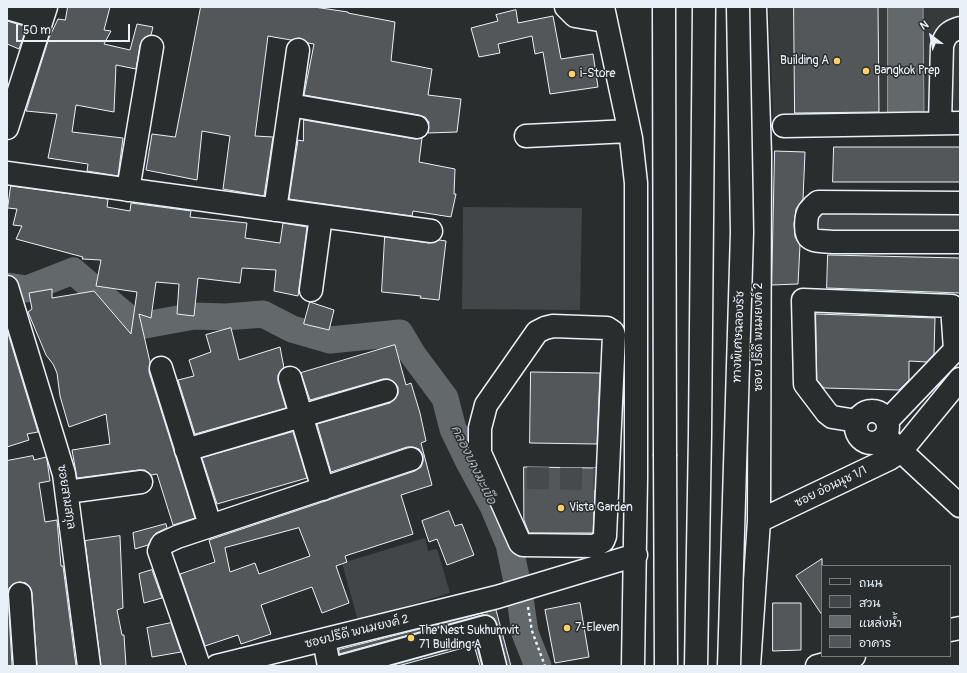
<!DOCTYPE html>
<meta charset="utf-8">
<style>
body{margin:0}
#map{position:relative;width:967px;height:673px;overflow:hidden;background:#2a2d2e;font-family:Pangolin,"Playpen Sans Thai",sans-serif}
canvas{display:block}
.frame{position:absolute;inset:0;border:8px solid #e8f1f8;pointer-events:none}
.legend{position:absolute;left:821px;top:565px;width:130px;height:92px;box-sizing:border-box;background:#2a2d2e;border:1px solid #767b7f;margin:0;padding:5px 7px;list-style:none;font-size:12px;color:#e8f1f8}
.legend li{display:flex;align-items:center;gap:8px;height:20px}
.legend b{width:20px;border:1px solid #767b7f}
.north{position:absolute;left:911px;top:16px;width:40px;height:40px;-webkit-text-stroke:3px #2a2d2e;paint-order:stroke;rotate:328deg;font-size:11px;font-weight:700;line-height:16px;text-align:center;color:#e8f1f8}
.north::after{content:'';display:block;margin:auto;width:14px;height:18px;background:#e8f1f8;clip-path:polygon(50% 0,100% 100%,50% 72%,0 100%)}
.scale{position:absolute;left:16px;top:24px;width:114px;height:18px;box-sizing:border-box;border:2px solid #e8f1f8;border-top:0;padding-left:5px;font-size:12px;line-height:14px;white-space:nowrap;color:#e8f1f8;-webkit-text-stroke:3px #2a2d2e;paint-order:stroke}
</style>
<div id="map">
<canvas width="967" height="673"></canvas>
<div class="frame"></div>
<ul class="legend">
<li><b style="height:5px;background:#2a2d2e"></b>ถนน</li>
<li><b style="height:11px;background:#424648"></b>สวน</li>
<li><b style="height:11px;background:#63686b"></b>แหล่งน้ำ</li>
<li><b style="height:11px;background:#535759"></b>อาคาร</li>
</ul>
<div class="north">N</div>
<div class="scale">50 m</div>
</div>
<script>
const ctx = document.querySelector('canvas').getContext('2d');
ctx.lineJoin = 'round';
function paint(path, color) {
  ctx.fillStyle = color;
  ctx.fill(path, 'evenodd');
}
function strokePath(path, color, width, dash) {
  ctx.strokeStyle = color;
  ctx.lineWidth = width;
  ctx.lineCap = dash ? 'butt' : 'round';
  ctx.setLineDash(dash || []);
  ctx.stroke(path);
}
function write(font, color, halo, rows, align = 'center') {
  ctx.font = font + ' Pangolin,"Playpen Sans Thai",sans-serif';
  ctx.lineWidth = 3;
  ctx.setLineDash([]);
  ctx.textBaseline = 'middle';
  ctx.strokeStyle = halo;
  ctx.fillStyle = color;
  for (const [text, x, y, turn = 0] of rows) {
    ctx.save();
    ctx.translate(x, y);
    ctx.rotate((+turn || 0) * Math.PI / 180);
    ctx.textAlign = isNaN(turn) ? turn : align;
    if (halo) ctx.strokeText(text, 0, 0);
    ctx.fillText(text, 0, 0);
    ctx.restore();
  }
}
paint(new Path2D(`
 M769 7H960V135L774 136Z`), '#363a3b');
paint(new Path2D(`
 M463 207 582 208 580 310 462 309Z
 M958 207 960 237 816 233 813 216 822 209Z
 M425 538 428 551 437 549 450 593 358 621 342 563Z`), '#424648');
const water = new Path2D(`
 M888 7H923L924 116 888 117Z`);
paint(water, '#63686b');
strokePath(water, '#989fa3', 1);
strokePath(new Path2D(`
 M7 286 27 289 73 271 127 317 145 325 194 316 226 317 263 314 292 329 330 340 400 333 413 355 445 398 453 429 469 462 493 506 509 544 519 591 525 633 538 666`), '#63686b', 27);
const building = new Path2D(`
 M68 7H110L104 30 111 31 104 44 130 50 137 24 153 27 151 35 143 39 140 45 136 69 116 65 114 112 76 105 72 132 123 138 118 176 87 171 88 164 48 158 57 114 26 111 49 38 58 19 65 20Z
 M201 7H314L348 12V13L395 22 391 61 432 69 428 95 461 99 457 132 428 133 429 122 425 117 419 115 304 95 314 44 308 43 300 38 291 40 268 36 255 136 273 137 264 196 223 189 230 136 202 131 197 180 146 170 152 134 175 137Z
 M794 7H878L879 112 795 113Z
 M516 10 518 23 553 16 561 59 593 54 598 87 550 94 543 52 535 54 532 36 498 44 500 53 479 57 471 28 498 21 496 15Z
 M7 21 27 27 19 49 7 44Z
 M304 120 415 139 422 138 419 162 455 169 454 194H456L451 217 413 211 412 216 289 199 298 140 303 141Z
 M834 147H960V182H833Z
 M775 151 805 152 803 199 796 209 794 224 795 237 800 245 798 284 772 285Z
 M11 186 108 199 107 207 130 211 131 203 191 211 190 217 247 223 245 238 280 243 283 223 307 227 298 296 274 291 276 270 242 268 240 283 198 278 194 316 177 314 179 284 156 282 151 318 139 314 150 362 149 372 195 518 173 525 157 474 151 475 145 470H139L77 478 72 450 110 444 106 414 69 427 60 396 57 373 53 364 46 355 28 312 32 309 29 293 52 289V298L94 291 131 334 137 292 96 286 101 260 82 259 83 257 16 239 22 226 13 225 17 209 8 208Z
 M385 237 429 243 439 240 446 241 439 300 420 298 421 296 382 292Z
 M828 255 960 258V293L827 288Z
 M310 302 334 310 329 330 304 324Z
 M816 314 935 318 934 354 927 362 909 361V380L899 390 824 388 817 380Z
 M231 328 239 360 280 347 284 368 278 375V381L286 408 195 434 178 380 194 376 189 360 211 352 206 335Z
 M7 330 38 432 27 434 29 440 7 447Z
 M395 345 406 385 411 383 420 413 426 441 421 443 432 485 401 495 413 534 345 556 347 562 336 566 349 603 322 613 312 587 261 605 271 634 241 644 238 635 205 646 180 574 215 562 209 540 415 471 421 467 423 461V455L419 449 413 447H407L331 472 317 424 390 403 395 399 398 394V387L394 382 389 379H383L310 400 301 373ZM299 528 310 556 259 574 255 563 230 572 225 548Z
 M531 372 600 373 597 444 530 443Z
 M293 432 307 478 217 504 202 458Z
 M33 456 34 460 46 457 47 460 50 481 39 483 45 522 57 520 61 566H63L76 666H37L32 593 30 587 26 583 20 582 13 584 9 588 8 594 12 666H7V461Z
 M524 467 596 468 593 533H529L524 520Z
 M449 511 455 526 462 524 474 555 447 565 437 539 429 542 422 521Z
 M166 524 167 528 156 533 148 545 135 549 133 533Z
 M120 536 123 608 117 610 122 635H124L126 666H101L85 541Z
 M822 559V615L796 576Z
 M152 570 162 598 144 603 139 574Z
 M580 603 589 657 555 663 545 610Z
 M773 603H801V650L773 651Z
 M496 610 511 666H507L497 624 494 618 488 615H482L339 654V650Z
 M171 623 181 652 152 657 147 628Z
 M476 642 482 666H480L474 645 398 666H390Z`);
paint(building, '#535759');
strokePath(building, '#e8f1f8', 1);
strokePath(new Path2D(`
 M527 478 598 479`), '#464a4c', 22, [22, 11]);
const minor = new Path2D(`
 M566 7 575 16 605 21
 M603 7 631 138 636 183V478L633 666
 M7 8 42 18
 M290 105 417 127
 M940 123 942 46C945 35 949 31 960 28
 M784 126 960 123
 M7 128 46 7
 M526 136 629 131
 M7 173 431 231
 M128 190 152 47
 M960 203 818 202C814 205 812 207 809 211 806 216 804 234 810 238 815 242 826 241 832 242H960
 M275 210 298 50
 M7 287 64 474 89 666
 M311 290 321 216
 M553 326 607 328 613 332 614 335 605 536 603 541 595 546 523 545 520 543 480 453V428L486 405 537 332 545 328Z
 M161 368 210 525
 M290 378 323 489
 M960 379 901 451 960 506
 M856 427a16 16 0 1 1 32 0a16 16 0 1 1-32 0Z
 M857 421 832 417 827 413 805 384 803 300 952 306 955 350 887 421
 M186 450 386 391
 M67 492 141 482
 M759 521 889 459 901 451 885 436
 M20 594 25 666
 M950 630 960 628
 M324 640 329 666
 M199 666 159 551 162 544 177 537 411 459
 M217 666 497 597 636 555
 M343 666 485 627 495 666
 M749 666 759 521 760 154 755 7
 M817 666 854 656`);
const highway = new Path2D(`
 M664 7 665 454`);
strokePath(minor, '#e8f1f8', 25);
strokePath(highway, '#e8f1f8', 25);
strokePath(new Path2D(`
 M528 607 532 631 545 666`), '#e8f1f8', 2.5, [3, 3]);
strokePath(minor, '#2a2d2e', 22);
strokePath(highway, '#2a2d2e', 22);
const highwayBridge = new Path2D(`
 M665 454 666 666
 M696 666 700 434 704 7
 M729 666 742 232 738 7`);
strokePath(highwayBridge, '#e8f1f8', 25, []);
strokePath(highwayBridge, '#2a2d2e', 22);
for (const [x, y, r, color] of [
 [837,61,4,"#ffd166"],
 [866,71,4,"#ffd166"],
 [572,74,4,"#ffd166"],
 [561,508,4,"#ffd166"],
 [567,628,4,"#ffd166"],
 [411,638,4,"#ffd166"]
]) {
  const dot = new Path2D();
  dot.arc(x, y, r, 0, 2 * Math.PI);
  ctx.fillStyle = color;
  ctx.fill(dot);
  strokePath(dot, '#2a2d2e', 1.5);
}
write('12px', '#e8f1f8', '#2a2d2e', [
 ["Building A",829,61,"right"],
 ["Bangkok Prep",874,71],
 ["i-Store",580,74],
 ["Vista Garden",569,508],
 ["7-Eleven",575,628],
 ["The Nest Sukhumvit",419,631],
 ["71 Building A",419,645]
], 'left');
write('12px', '#e8f1f8', '#2a2d2e', [
 ["ทางพิเศษฉลองรัช",739,337,-88],
 ["ซอย ปรีดี พนมยงค์ 2",759,337,-90],
 ["ซอย อ่อนนุช 1/1",831,487,-26],
 ["ซอยสามสกุล",66,497,81],
 ["ซอยปรีดี พนมยงค์ 2",357,632,-14]
]);
write('italic 13px', '#acb3b9', '#2a2d2e', [
 ["คลองบางมะเขือ",473,465,64]
]);
</script>
